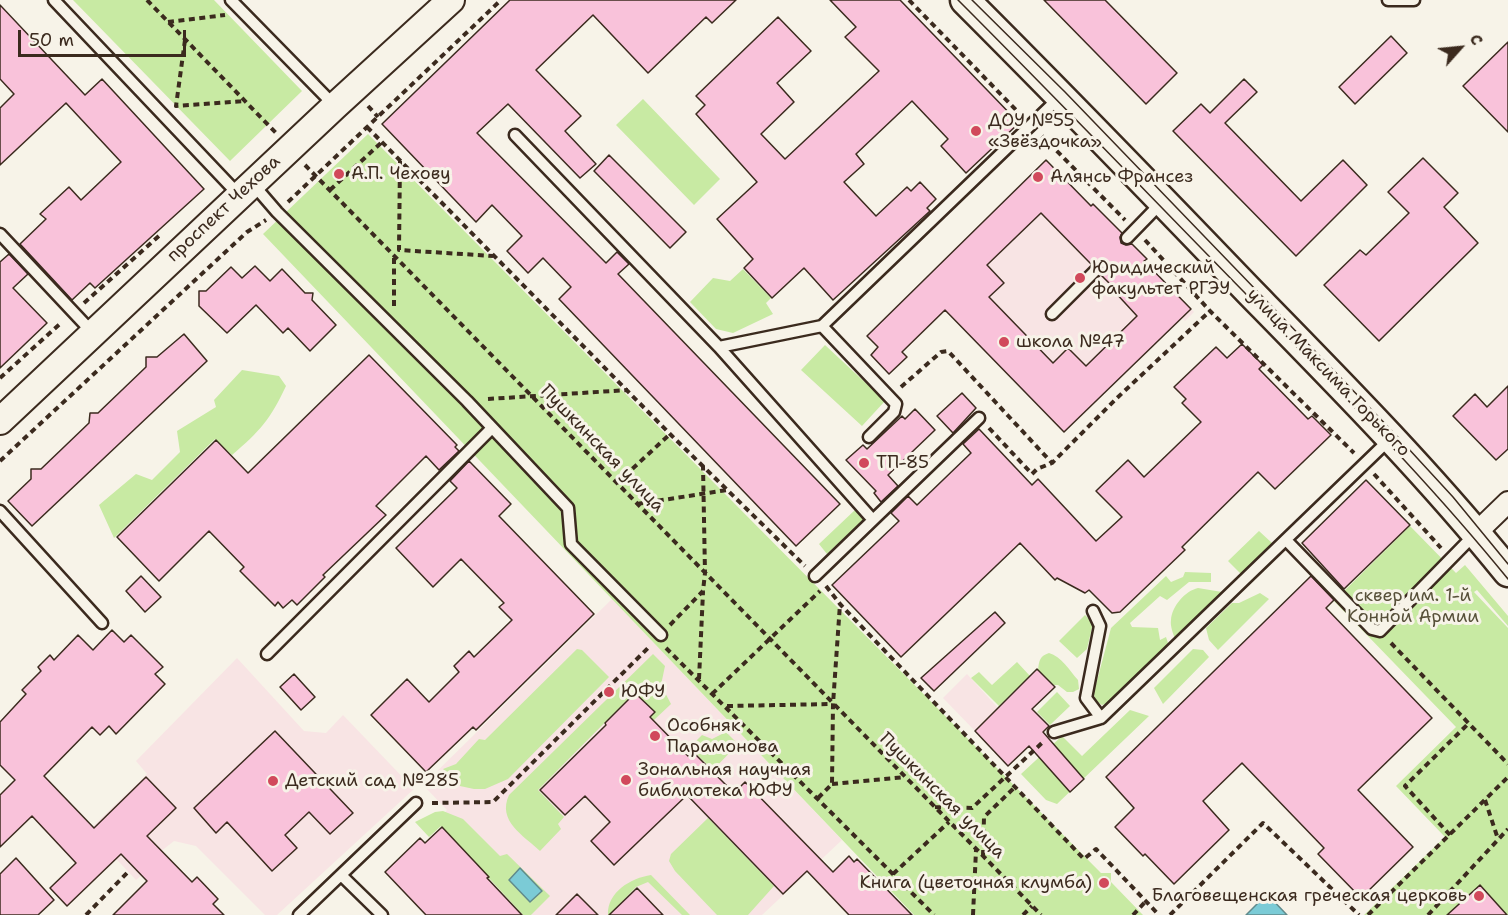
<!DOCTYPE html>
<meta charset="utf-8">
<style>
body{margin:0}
#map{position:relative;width:1508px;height:915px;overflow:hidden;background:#f7f3e8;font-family:"Shantell Sans",sans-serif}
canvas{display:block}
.north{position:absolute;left:1430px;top:18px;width:60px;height:60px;-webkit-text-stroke:4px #f7f3e8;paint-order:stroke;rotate:63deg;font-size:16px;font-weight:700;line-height:24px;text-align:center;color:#3b2a1e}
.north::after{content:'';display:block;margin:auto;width:21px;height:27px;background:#3b2a1e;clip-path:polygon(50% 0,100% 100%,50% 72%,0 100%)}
.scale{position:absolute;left:18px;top:30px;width:168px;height:27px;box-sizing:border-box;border:3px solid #3b2a1e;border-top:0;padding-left:8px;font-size:18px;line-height:21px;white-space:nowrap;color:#3b2a1e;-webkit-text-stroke:4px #f7f3e8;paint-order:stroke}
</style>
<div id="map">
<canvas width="1508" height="915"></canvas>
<div class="north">С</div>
<div class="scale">50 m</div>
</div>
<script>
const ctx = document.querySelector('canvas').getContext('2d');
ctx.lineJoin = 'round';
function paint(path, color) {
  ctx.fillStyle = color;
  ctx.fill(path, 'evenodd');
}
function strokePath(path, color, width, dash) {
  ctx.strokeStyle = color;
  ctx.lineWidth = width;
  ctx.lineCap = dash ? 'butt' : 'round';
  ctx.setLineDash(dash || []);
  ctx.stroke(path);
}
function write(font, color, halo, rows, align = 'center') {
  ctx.font = font + ' "Shantell Sans",sans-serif';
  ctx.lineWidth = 6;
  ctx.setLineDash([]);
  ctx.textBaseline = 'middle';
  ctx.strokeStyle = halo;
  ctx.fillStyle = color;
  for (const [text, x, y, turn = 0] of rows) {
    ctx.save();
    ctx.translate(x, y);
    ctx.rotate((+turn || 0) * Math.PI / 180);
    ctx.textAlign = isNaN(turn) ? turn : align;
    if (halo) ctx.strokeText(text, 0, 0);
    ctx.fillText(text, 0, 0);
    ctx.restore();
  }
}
paint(new Path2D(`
 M1046 160 1147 259 1144 261 1194 312 1185 321 1182 318 1064 432 945 310 902 351 907 357 889 374 870 355 878 347 867 336Z
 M612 599 842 840 762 915H532L439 819 447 810 423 785Z
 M237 658 304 731 326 733 343 715 414 789 277 915H265L196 846 174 841 146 863 143 874 136 880 89 830 147 774 136 761Z
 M967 674 998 708 975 731 943 698Z`), '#f8e4e4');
paint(new Path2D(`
 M73 0H214L302 91 230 161Z
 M643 99 720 179 694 205 616 125Z
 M368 134 1101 873H1111V882L1143 915H914L263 234Z
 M743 269 771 298 766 303 773 314 733 333 716 329 690 302 713 278 730 281Z
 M825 345 885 401 862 426 801 370Z
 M242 370 279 376 286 386C270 420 260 431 232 455L215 439 114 538 99 505 136 474 152 480 180 452 177 431 216 407 214 400Z
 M856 509 865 518 827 554 819 544Z
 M1410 526 1456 573 1465 565 1508 616V626L1477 590 1474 592 1508 628V915H1364L1445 837 1396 786 1456 727 1334 601Z
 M1259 531 1272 543 1241 574 1228 561Z
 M1185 572 1211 573V582H1189L1167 600 1160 596 1130 623 1132 627 1158 628 1160 640 1166 637 1169 646 1111 702 1102 705C1096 701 1094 699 1094 692L1111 628 1166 576 1171 582 1183 577Z
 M1198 588 1222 592 1175 639C1173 633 1170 626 1171 620 1172 606 1185 591 1198 588Z
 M1260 593 1269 599 1218 650 1209 640 1206 628 1232 603H1239Z
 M1085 615 1093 623 1087 649 1077 658 1059 641Z
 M577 649 582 650 609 677 508 779 485 789H474L460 786 443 769 456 764 479 739 485 740Z
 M1193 649 1203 650 1209 657 1163 704 1154 688Z
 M1049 653C1061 656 1070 671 1078 680L1079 689 1073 692H1067L1058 685H1054L1038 670C1039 660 1040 656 1049 653Z
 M653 654 665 666 661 685 671 704 654 720 651 717 655 712 635 692 538 790 564 817 558 824 561 829 540 851C523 835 497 821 509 795Z
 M1017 662 1030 676 999 706 971 678 979 672 992 685Z
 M1057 692 1070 706 1050 725 1037 712Z
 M1130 710 1149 716 1057 804 1046 800 1021 774 1062 736 1082 756Z
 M726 732 738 744 713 770 693 751 688 755 685 752 702 735 712 739Z
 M443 811 463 819 500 856 507 854 550 896 531 915H523L441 826 429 837 415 822 435 812Z
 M708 818 774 886 748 915H717L675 871 669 861 671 854Z
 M651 875 690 915H682L648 882 636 887 617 907 624 915H608C607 892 631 878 651 875Z`), '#c8eaa3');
const water = new Path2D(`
 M520 868 542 891 530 902 509 880Z
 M1267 894 1287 915H1246Z`);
paint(water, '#7bcbd6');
strokePath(water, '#618b8c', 1.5);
const building = new Path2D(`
 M510 0H736L712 23 706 17 648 73 593 15 536 70 581 116 565 131 596 164 580 178 508 104 477 133 606 263 617 252 629 264 618 274 840 504 796 546 559 299 571 287 543 258 528 273 507 251 522 236 492 205 476 222 382 124Z
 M830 0H900L1019 123 966 173 941 146 948 139 912 101 856 154 864 164 844 182 876 216 907 187 911 191 920 182 936 199 927 208 930 211 833 300 804 268 772 298 744 268 753 259 717 219 757 182 696 114 705 105 696 96 778 17 811 51 777 83 794 102 761 134 785 159 879 71 845 37 856 27Z
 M1044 0H1105L1177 73 1146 104Z
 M0 5 85 95 102 79 204 189 95 288 90 283 72 300 20 244 46 219 40 214 69 187 81 200 121 162 66 103 0 165V108L14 94 0 79Z
 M1391 36 1407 53 1355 104 1339 87Z
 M1508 42V132L1463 86Z
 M1244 79 1257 92 1225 123 1301 201 1343 160 1367 185 1296 256 1173 131 1201 104 1210 113Z
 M609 155 686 232 670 248 594 171Z
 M1423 158 1458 193 1444 207 1478 243 1379 341 1324 285 1360 250 1366 255 1409 213 1388 192Z
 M1046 160 1091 206 1093 204 1122 233 1120 237 1121 243 1126 245 1132 244 1147 259 1144 261 1191 309 1064 432 945 310 902 352 907 357 889 374 871 355 878 347 867 336ZM1041 213 1091 264 1097 263 1102 265 1103 271 1101 275 1116 290 1114 291 1137 316 1086 366 1068 348 1053 363 989 297 1004 283 987 265Z
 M9 254 28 274 13 288 47 323 0 368V262Z
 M255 266 270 281 282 269 305 293H313L312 300 336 325 310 351 288 328 283 333 256 305 227 333 199 306V291H206L231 267 242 278Z
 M184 334 207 361 32 526 8 501 31 479V469H41L89 423 90 413H98L146 367V357H157Z
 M1242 344 1263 365 1259 369 1308 419 1312 416 1331 435 1275 489 1258 472 1182 547 1185 550 1120 612 1112 613 1089 590 1085 593 1057 578 1055 580 1020 543 901 657 832 585 899 521 891 513 908 496 917 505 971 453 963 444 979 429 1032 485 1038 479 1096 541 1122 517 1096 491 1128 460 1144 477 1201 422 1182 403 1186 399 1174 387 1216 347 1227 358Z
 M369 355 457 445 455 447 459 451 439 470 426 456 376 506 386 515 323 575 325 577 297 605 292 600 283 608 278 602 275 606 240 571 244 567 209 531 159 581 117 537 216 440 248 473Z
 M1508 386V449L1496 460 1453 416 1475 394 1487 407Z
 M962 393 976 408 953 433 937 416Z
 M915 409 935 430 888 475 898 486 881 502 874 493 876 491 846 460 863 445 867 449 902 416 905 419Z
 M469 461 511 504 499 516 594 614 476 730 473 727 426 772 371 715 407 679 429 702 459 672 454 666 469 651 474 657 512 620 499 607 504 603 461 559 433 587 396 548 457 488 450 481Z
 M1366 480 1410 525 1344 589 1302 543Z
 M141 576 161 597 145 612 126 591Z
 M1311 576 1334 600 1326 608 1432 718 1358 790 1413 847 1361 898 1318 854 1324 848 1242 763 1203 801 1229 830 1174 884 1145 854 1143 856 1115 827 1134 808 1106 777Z
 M995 612 1005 623 934 691 921 678Z
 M112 630 124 642 131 635 163 667 155 674 165 684 116 734 109 726 100 735 92 727 44 776 94 828 146 777 176 808 147 836 192 882 197 877 218 899 213 904 224 915H113L147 881 121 854 67 906 50 888 76 863 32 816 0 847V795L15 780 0 765V722L26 694 22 690 41 671 38 667 50 655 54 660 78 635 93 650Z
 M1037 669 1055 687 1032 709 1049 726 1043 732 1084 779 1070 792 1029 746 1008 766 975 731Z
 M294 674 315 697 301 710 280 687Z
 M635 693 655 712 650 717 688 756 693 752 734 793 745 782 833 872 849 856 854 862 857 859 912 915H849L807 871 783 894 687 795 614 865 591 841 610 822 585 796 565 815 540 790 606 725 605 723Z
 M275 731 353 813 330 834 309 812 285 835 297 848 272 871 227 822 216 833 194 808Z
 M442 827 489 877 487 878 522 915H426L385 872 420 838 425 843Z
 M16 858 54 900 38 915H0V874Z
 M1480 885 1507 915H1447Z
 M637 888 663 915H609Z
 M577 894 598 915H556Z`);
paint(building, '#f9c2da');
strokePath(building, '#3b2a1e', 1.5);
const service = new Path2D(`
 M54 0 239 195
 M231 0 334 105
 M1388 0H1414
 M515 135 719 347
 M252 183 277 212 467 401 568 508 571 544 661 635
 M0 234 93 333
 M1127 238 1162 202
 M1052 314 1096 270
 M822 326 896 404 894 412 869 437
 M0 511 102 623
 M873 520 979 418
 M1286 540 1372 629 1380 631 1476 533
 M815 576 873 520 719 347 822 326 1061 96
 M1093 611 1100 626 1086 698 1101 718
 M267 654 492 428
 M1054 732 1101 718 1389 440
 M341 875 382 915
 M299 915 416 803`);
const minor = new Path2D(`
 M1476 533 1508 502`);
const tertiary = new Path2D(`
 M0 421 335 106 451 0`);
const secondary = new Path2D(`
 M965 0C1061 96 1156 194 1250 292 1339 383 1428 473 1508 572`);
strokePath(service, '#3b2a1e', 15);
strokePath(minor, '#3b2a1e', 24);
strokePath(tertiary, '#3b2a1e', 30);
strokePath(secondary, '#3b2a1e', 33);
strokePath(new Path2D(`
 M147 0 276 133
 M909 0 1019 113
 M168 22 225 15
 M185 40 176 106 245 101
 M368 106 378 117
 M367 127 670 434 805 566
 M1042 136 1125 220
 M400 161 399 250 493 256
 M305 165 1041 915
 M330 190 382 142
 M288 202 501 0
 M1145 240 1210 311 1354 453
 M84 303 161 234
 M394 306V254
 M0 378 62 322
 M901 387 941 352 948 351 1052 463
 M488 399 628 390
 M989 428 1032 474 1037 469 1052 463 1117 398 1210 311
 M0 461 247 232 266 220
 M1374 474 1441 548
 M617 483 670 434
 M637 504 727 490
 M826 586 840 604 1084 859 1096 849 1159 915
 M670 625 703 591 705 573 703 466
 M1391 643 1508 764
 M666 648 934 915
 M699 679 703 592
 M712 694 820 591
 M727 706 832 704
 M832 784 905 777
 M818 798 832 784 833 704 840 604
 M1485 800 1498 839
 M432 803 493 802 650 646
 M935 807 972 808 1043 742
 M1450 835 1405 786 1469 723
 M983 856 984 817 1015 787
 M893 874 949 822
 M86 915 128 872
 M973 915 976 850
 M1023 915 1032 906
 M1133 915 1146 901
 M1170 915 1263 823 1359 915
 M1368 915 1508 777
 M1428 915 1508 829`), '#3b2a1e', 4, [6, 4.5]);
strokePath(service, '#f7f3e8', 10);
strokePath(minor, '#f7f3e8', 20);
strokePath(tertiary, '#f7f3e8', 26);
strokePath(secondary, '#f7f3e8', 28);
strokePath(new Path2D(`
 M958 0C1054 96 1149 195 1244 292 1334 386 1426 478 1508 579
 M972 0 1065 92 1395 434 1453 497 1508 564`), '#3b2a1e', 1.5);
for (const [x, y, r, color] of [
 [976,131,6,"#d1495b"],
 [339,174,6,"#d1495b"],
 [1038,177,6,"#d1495b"],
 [1080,278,6,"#d1495b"],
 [1004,342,6,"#d1495b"],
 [864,463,6,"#d1495b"],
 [609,692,6,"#d1495b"],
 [655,736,6,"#d1495b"],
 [626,780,6,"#d1495b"],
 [273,781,6,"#d1495b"],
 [1104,883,6,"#d1495b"],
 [1479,896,6,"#d1495b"]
]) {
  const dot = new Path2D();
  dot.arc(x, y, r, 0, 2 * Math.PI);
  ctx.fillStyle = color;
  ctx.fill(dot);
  strokePath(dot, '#f7f3e8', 2);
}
write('18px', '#3b2a1e', '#f7f3e8', [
 ["ДОУ №55",988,121],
 ["«Звёздочка»",988,142],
 ["А.П. Чехову",351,174],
 ["Алянсь Франсез",1050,177],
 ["Юридический",1092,268],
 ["факультет РГЭУ",1092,289],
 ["школа №47",1016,342],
 ["ТП-85",876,463],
 ["ЮФУ",621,692],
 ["Особняк",667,726],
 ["Парамонова",667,747],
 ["Зональная научная",638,770],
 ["библиотека ЮФУ",638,791],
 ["Детский сад №285",285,781],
 ["Книга (цветочная клумба)",1092,883,"right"],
 ["Благовещенская греческая церковь",1467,896,"right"]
], 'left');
write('18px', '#3b2a1e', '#f7f3e8', [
 ["проспект Чехова",224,209,-43],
 ["улица Максима Горького",1328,373,46],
 ["Пушкинская улица",602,449,46],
 ["Пушкинская улица",942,796,45]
]);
write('18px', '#575039', '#f7f3e8', [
 ["сквер им. 1-й",1413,596],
 ["Конной Армии",1413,617]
]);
</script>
